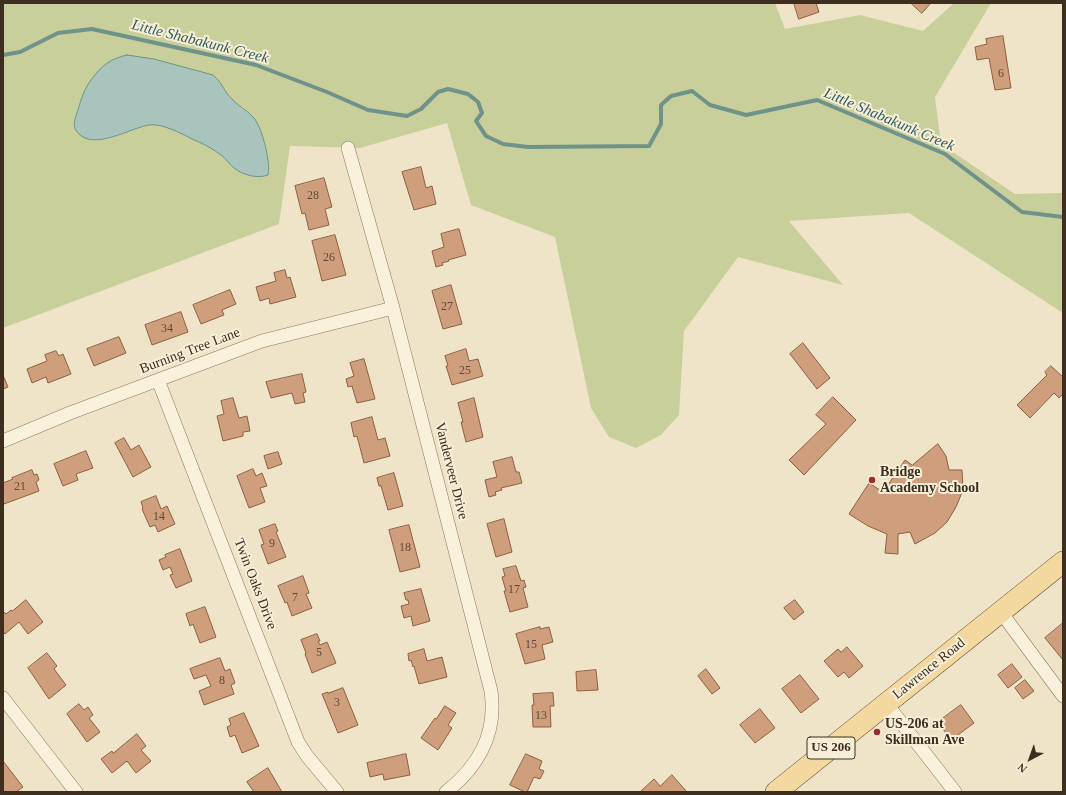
<!DOCTYPE html>
<style>
body{margin:0}
#map{position:relative;width:1066px;height:795px;overflow:hidden;background:#f0e4c8;font-family:Georgia,serif}
canvas{display:block}
.frame{position:absolute;inset:0;border:4px solid #3d2e20;pointer-events:none}
.north{position:absolute;left:1010px;top:739px;width:40px;height:40px;-webkit-text-stroke:3px #f7eed8;paint-order:stroke;rotate:221deg;font-size:11px;font-weight:700;line-height:16px;text-align:center;color:#3d2e20}
.north::after{content:'';display:block;margin:auto;width:14px;height:18px;background:#3d2e20;clip-path:polygon(50% 0,100% 100%,50% 72%,0 100%)}
</style>
<div id="map">
<canvas width="1066" height="795"></canvas>
<div class="frame"></div>
<div class="north">N</div>
</div>
<script>
const ctx = document.querySelector('canvas').getContext('2d');
ctx.lineJoin = 'round';
function paint(path, color) {
  ctx.fillStyle = color;
  ctx.fill(path, 'evenodd');
}
function strokePath(path, color, width, dash) {
  ctx.strokeStyle = color;
  ctx.lineWidth = width;
  ctx.lineCap = dash ? 'butt' : 'round';
  ctx.setLineDash(dash || []);
  ctx.stroke(path);
}
function write(font, color, halo, rows, align = 'center') {
  ctx.font = font + ' Georgia,serif';
  ctx.lineWidth = 4;
  ctx.setLineDash([]);
  ctx.textBaseline = 'middle';
  ctx.strokeStyle = halo;
  ctx.fillStyle = color;
  for (const [text, x, y, turn = 0] of rows) {
    ctx.save();
    ctx.translate(x, y);
    ctx.rotate((+turn || 0) * Math.PI / 180);
    ctx.textAlign = isNaN(turn) ? turn : align;
    if (halo) ctx.strokeText(text, 0, 0);
    ctx.fillText(text, 0, 0);
    ctx.restore();
  }
}
paint(new Path2D(`
 M3 3H775L785 29 860 15 923 31 954 3H991L935 97 941 144 1015 194 1063 193V313L909 213 789 221 843 285 738 257 684 331 679 415 661 435 636 448 609 437 591 408 555 237 471 205 447 123 360 148 290 146 279 224 3 328Z`), '#c9cf9b');
const water = new Path2D(`
 M127 55 154 59 213 75C222 82 224 92 232 99 238 106 247 110 253 117 262 126 271 163 268 175 257 179 243 175 234 168 229 164 226 158 221 155 212 148 202 143 192 139 181 133 161 123 149 125 130 128 94 151 78 133 73 128 74 122 76 116 80 104 83 90 91 80 102 65 110 59 127 55Z`);
paint(water, '#a9c4bc');
strokePath(water, '#6f938a', 1);
strokePath(new Path2D(`
 M3 55 20 52 58 33 92 29 256 65 327 92 368 110 407 116 421 109 438 92 448 89 468 94 478 102 482 113 476 121 486 136 503 144 528 147 649 146 661 124V105L671 96 692 91 710 105 746 115 817 100 945 154 1022 212 1063 217`), '#6f938a', 4);
const building = new Path2D(`
 M794 3H816L819 12 799 19Z
 M911 3H931L922 13Z
 M1003 36 1011 88 995 90 989 58 977 60 975 47 987 44 986 39Z
 M421 167 426 188 432 186 436 204 414 210 402 172Z
 M324 178 332 207 325 209 329 225 309 230 305 213 302 214 295 186Z
 M459 229 466 255 448 260 449 261 442 263 443 265 436 267 432 251 444 247 441 234Z
 M335 235 346 275 322 281 312 241Z
 M285 270 287 278 290 277 296 297 270 304 269 298 260 301 256 287 276 281 274 273Z
 M451 285 462 324 443 329 432 291Z
 M230 290 236 304 222 310 224 315 201 324 193 305Z
 M181 312 188 332 152 345 145 325Z
 M119 337 126 353 94 366 87 349Z
 M803 343 830 378 817 389 790 354Z
 M466 349 469 361 478 359 483 376 452 385 446 366H448L445 356Z
 M56 351 59 356 63 354 71 374 48 383 46 377 32 383 27 369 47 361 45 355Z
 M364 359 375 399 357 403 352 386 348 387 346 379 354 376 350 363Z
 M1051 366 1063 377V394L1059 398 1054 393 1030 418 1017 405 1047 375 1045 372Z
 M302 374 306 392 303 393 305 402 295 404 292 393 271 398 266 382Z
 M3 375 8 387 3 389Z
 M833 397 856 420 804 475 789 460 826 424 816 415Z
 M233 398 239 418 247 416 250 431 243 432V436L223 441 217 416 224 414 221 401Z
 M474 398 483 437 466 442 461 422H463L458 403Z
 M372 417 378 440 385 438 390 456 364 463 357 436 354 437 351 423Z
 M124 438 131 450 139 445 151 467 133 477 115 443Z
 M938 444 946 456 949 470H962L963 490 956 507 947 522 935 533 915 544 910 532 898 534V554L885 553 887 534 868 526 849 514 869 483 883 492 905 460 912 465Z
 M86 451 93 468 76 474 78 480 63 486 54 464Z
 M278 452 282 464 268 469 264 456Z
 M512 457 516 472H519L522 483 501 488 502 490 495 492 496 495 489 497 485 480 497 477 493 462Z
 M253 469 256 476 262 473 267 486 260 488 265 502 249 508 237 476Z
 M32 470 34 475 37 474 39 480 36 482 39 491 4 504 3 500V483L13 479 12 478Z
 M394 473 403 506 388 510 381 486H379L377 478Z
 M156 496 161 509 167 506 175 524 158 532 155 525 150 527 142 509 143 508 141 502Z
 M504 519 512 552 496 557 487 524Z
 M275 524 278 531 276 532 286 557 268 564 261 545 264 544 259 530Z
 M409 525 420 567 400 572 389 530Z
 M180 549 192 581 176 588 170 575 173 574 170 567 163 570 159 560 166 557 165 555Z
 M516 566 521 581 524 580 526 587 523 588 528 607 510 612 504 591H506L502 577 505 576 503 569Z
 M303 576 309 593 306 594 312 608 292 616 287 602 285 603 278 586Z
 M421 589 430 621 413 626 411 616 404 618 401 606 409 604 408 600H406L404 593Z
 M26 600 43 622 28 634 19 622 5 634 3 631V613L4 612 6 614 11 610 12 611Z
 M795 600 804 612 794 620 784 608Z
 M205 607 216 637 200 643 193 624 190 626 186 614Z
 M1063 623V660L1045 638Z
 M540 627V629L549 627 553 642 542 645 545 659 525 664 516 634Z
 M317 634 320 641H318L320 645 327 642 336 663 312 673 305 654 306 653 301 640Z
 M847 647 863 666 849 678 844 672 838 677 824 661 838 649 841 652Z
 M424 649 427 661 442 657 447 677 419 684 414 666 413 667 411 660 409 661 408 654Z
 M47 653 57 666 54 669 66 685 49 699 28 668Z
 M220 658 225 671 230 669 235 683 231 685 234 694 204 705 199 691 211 686 206 675 194 679 190 669Z
 M1012 664 1022 677 1008 688 998 675Z
 M706 669 720 688 712 694 698 676Z
 M596 670 598 690 577 691 576 672Z
 M800 675 819 699 801 713 782 689Z
 M1025 680 1034 691 1023 699 1015 688Z
 M343 688 358 725 338 733 322 694 328 692V693Z
 M553 693 554 706H550L551 727H533L532 705H534L533 694Z
 M79 704 84 710 88 707 93 715 89 718 100 732 87 742 67 714Z
 M961 705 974 723 951 740 938 722Z
 M445 706 456 713 448 725 452 728 438 750 421 738 435 718 436 719Z
 M760 709 775 728 755 743 740 725Z
 M244 713 259 746 242 753 235 735 230 737 227 727 231 725 229 719Z
 M137 734 146 746 141 750 151 761 136 773 127 761 112 773 101 759 112 751 113 753Z
 M406 754 410 775 384 780 383 774 370 777 367 763Z
 M526 754 542 761 539 769 544 771 540 779 534 777 527 792H525L510 785Z
 M3 761 23 787 16 792H3Z
 M268 768 282 792H254L247 782Z
 M672 775 687 792H642L641 791 654 779 660 786Z`);
paint(building, '#cf9f7d');
strokePath(building, '#8d5f41', 1);
const minor = new Path2D(`
 M348 148 393 308 491 691C497 734 479 766 446 792
 M158 380 298 742 307 756 337 792
 M3 441 70 413 262 341 393 308
 M1001 611 1009 623 1063 696
 M3 698 76 792
 M886 703 955 792`);
const primary = new Path2D(`
 M776 792 1063 562`);
strokePath(minor, '#8d765c', 14);
strokePath(primary, '#5b4430', 22);
strokePath(minor, '#faf1dc', 13);
strokePath(primary, '#f3d9a0', 21);
for (const [x, y, r, color] of [
 [872,480,4,"#9e2a2b"],
 [877,732,4,"#9e2a2b"]
]) {
  const dot = new Path2D();
  dot.arc(x, y, r, 0, 2 * Math.PI);
  ctx.fillStyle = color;
  ctx.fill(dot);
  strokePath(dot, '#f7eed8', 1.5);
}
write('12px', '#624a37', null, [
 ["6",1001,74],
 ["28",313,196],
 ["26",329,258],
 ["27",447,307],
 ["34",167,329],
 ["25",465,371],
 ["21",20,487],
 ["14",159,517],
 ["9",272,544],
 ["18",405,548],
 ["17",514,590],
 ["7",295,598],
 ["15",531,645],
 ["5",319,653],
 ["8",222,681],
 ["3",337,703],
 ["13",541,716]
]);
for (const [x, y, w] of [
 [831,748,48]
]) {
  const box = new Path2D();
  box.roundRect(x - w / 2, y - 11, w, 22, 3);
  ctx.fillStyle = '#f7eed8';
  ctx.fill(box);
  strokePath(box, '#3d2e20', 1);
}
write('bold 13px', '#3d2e20', null, [
 ["US 206",831,748]
]);
write('14px', '#3d2e20', '#f7eed8', [
 ["Burning Tree Lane",190,351,-21],
 ["Vanderveer Drive",451,471,76],
 ["Twin Oaks Drive",255,584,69],
 ["Lawrence Road",929,669,-39]
]);
write('bold 14px', '#3d2e20', '#f7eed8', [
 ["Bridge",880,472],
 ["Academy School",880,488],
 ["US-206 at",885,724],
 ["Skillman Ave",885,740]
], 'left');
write('italic 15px', '#2f5d5a', '#f7eed8', [
 ["Little Shabakunk Creek",200,42,14],
 ["Little Shabakunk Creek",889,120,23]
]);
</script>
